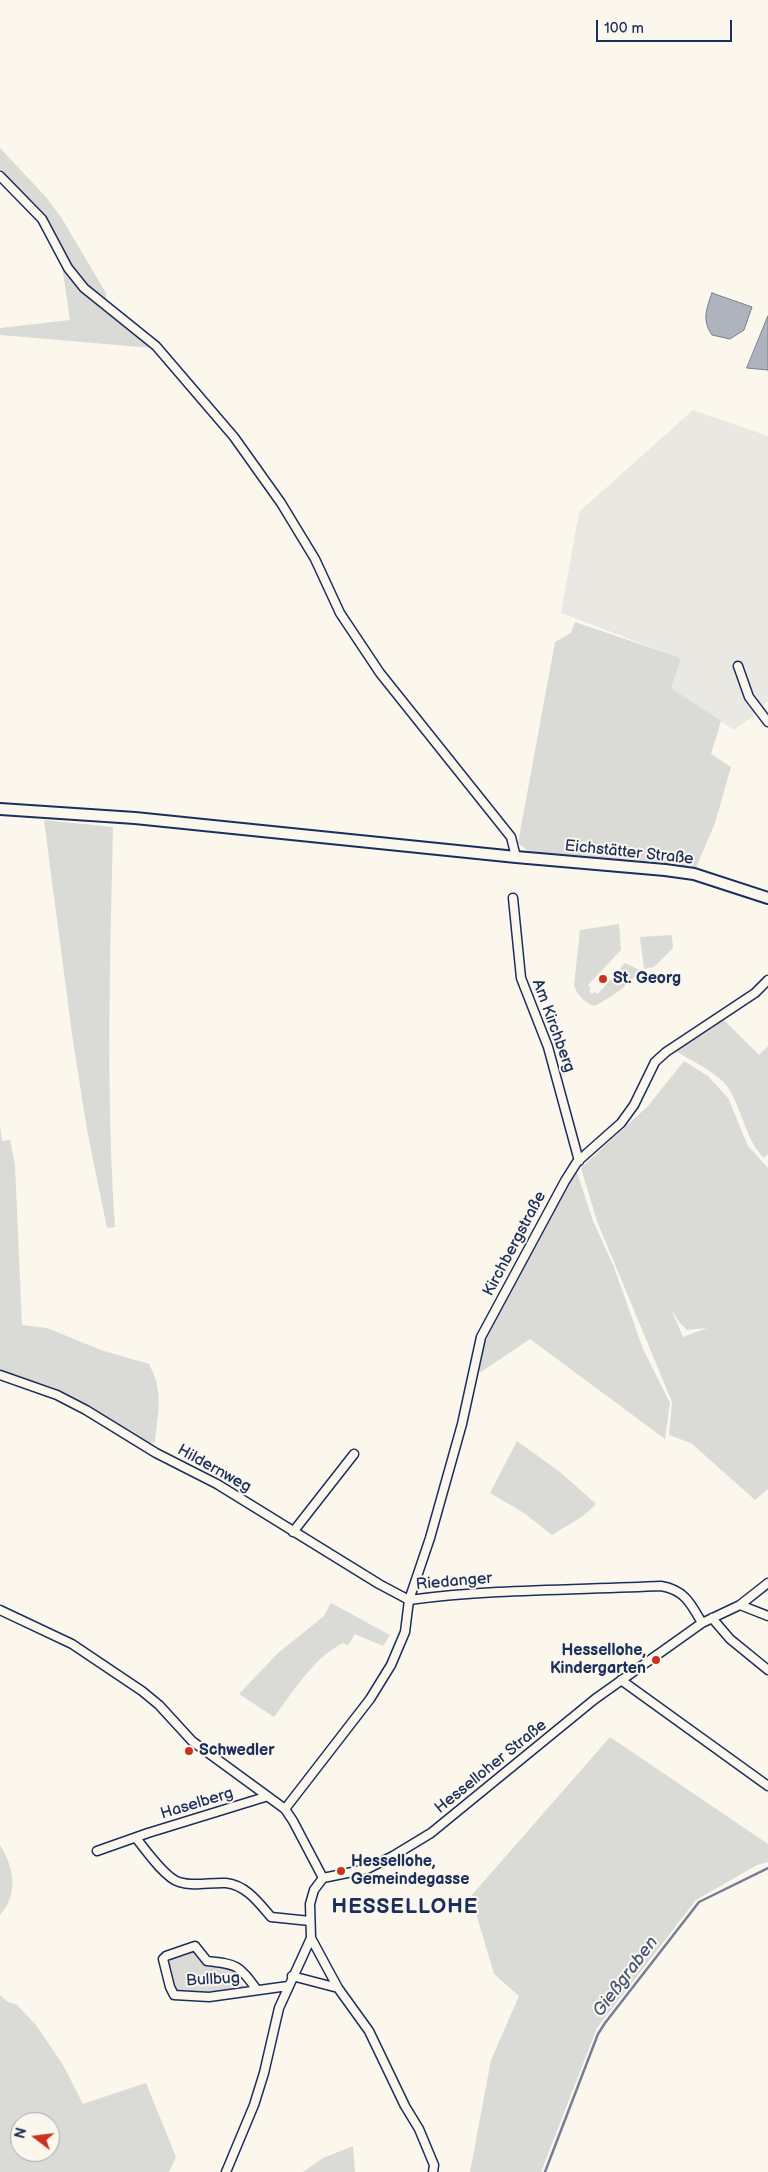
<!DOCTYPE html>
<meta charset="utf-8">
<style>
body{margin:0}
#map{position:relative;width:768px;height:2172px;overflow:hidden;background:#fbf7ec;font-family:"Balsamiq Sans",sans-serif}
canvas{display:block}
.north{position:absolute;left:10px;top:2112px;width:50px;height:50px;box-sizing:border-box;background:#fbf7ec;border:1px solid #a1a7b3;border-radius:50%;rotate:285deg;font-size:14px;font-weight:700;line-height:20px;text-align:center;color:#1b2f5e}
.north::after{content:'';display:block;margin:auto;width:18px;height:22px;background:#c8321e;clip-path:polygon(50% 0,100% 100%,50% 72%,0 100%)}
.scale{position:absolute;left:596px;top:20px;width:136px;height:22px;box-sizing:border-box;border:2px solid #1b2f5e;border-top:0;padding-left:6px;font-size:15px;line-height:18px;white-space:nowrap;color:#1b2f5e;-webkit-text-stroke:4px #fbf7ec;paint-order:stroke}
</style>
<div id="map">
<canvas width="768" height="2172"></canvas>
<div class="north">N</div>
<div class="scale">100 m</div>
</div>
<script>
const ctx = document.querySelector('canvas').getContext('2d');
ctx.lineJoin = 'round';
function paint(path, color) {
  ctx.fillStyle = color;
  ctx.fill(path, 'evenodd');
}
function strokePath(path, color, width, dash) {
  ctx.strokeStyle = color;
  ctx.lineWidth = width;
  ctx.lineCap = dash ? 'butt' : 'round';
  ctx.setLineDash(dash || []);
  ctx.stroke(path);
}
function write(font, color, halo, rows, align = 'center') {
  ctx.font = font + ' "Balsamiq Sans",sans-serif';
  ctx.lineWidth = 4;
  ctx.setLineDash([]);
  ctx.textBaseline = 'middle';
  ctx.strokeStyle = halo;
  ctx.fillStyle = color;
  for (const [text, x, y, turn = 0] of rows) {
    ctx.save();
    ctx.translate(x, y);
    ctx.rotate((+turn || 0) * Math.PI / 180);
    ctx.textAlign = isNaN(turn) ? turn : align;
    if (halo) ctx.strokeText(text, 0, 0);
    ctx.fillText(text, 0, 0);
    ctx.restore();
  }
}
paint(new Path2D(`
 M693 410 768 436V701L756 714 734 730 671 688 680 658 561 613 579 512Z`), '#eae8e2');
paint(new Path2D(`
 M0 148 45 196 61 217 106 293V299L80 280 68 264 59 245 0 173Z
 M62 265 67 274 152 348 0 335V328L70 320Z
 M575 622 681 658 671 688 721 721 711 754 731 767 715 823 695 870 658 862 540 853 527 850 518 843 555 642 571 633Z
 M44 820 113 827C110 960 106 1094 115 1227L107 1228 87 1130 72 1034Z
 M619 924 621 950 588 985 591 988 589 991 592 994 595 992 598 994 625 963 640 970C629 986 612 996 595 1006 585 1003 578 996 574 986L580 930Z
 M672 935 673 948 654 967 644 969 640 937Z
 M723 1019 759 1055 768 1046V1154L764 1158C744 1138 743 1108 726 1085 716 1072 688 1059 674 1050Z
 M684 1061 708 1076 728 1098 748 1146 768 1168V1489L755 1500 691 1443 669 1435 672 1402 597 1221 581 1168 648 1106ZM671 1309 680 1323 687 1330 707 1328 683 1337Z
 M0 1126 2 1141 10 1140 15 1165 22 1325 47 1328 101 1350 149 1364C164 1392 158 1411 155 1442L146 1444 53 1387 0 1372Z
 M576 1169 593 1221 614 1267 643 1349 670 1403 665 1439 530 1339 481 1372 476 1369 491 1324Z
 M517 1441 560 1472 596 1504 583 1516 552 1535 524 1513 490 1493Z
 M331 1603 390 1635 383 1646 355 1634 348 1645 343 1643C313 1658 294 1691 274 1717L239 1694 278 1653 324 1616Z
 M610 1737 768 1844V1862L757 1865 696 1900 597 2028 541 2172H470L491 2060 519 1996 494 1974 471 1896Z
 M0 1845C14 1868 19 1894 0 1915Z
 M193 1949 204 1965C230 1964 232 1964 244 1988L211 1994 177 1993 171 1986 169 1956Z
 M0 1995 8 2002 17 2005 36 2025 63 2065 83 2104 146 2083 176 2157 169 2172H0ZM20 2122H50V2152H20Z
 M353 2146 355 2172H303L323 2158Z`), '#dadad7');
const water = new Path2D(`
 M712 293 752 307 744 330 730 339 712 335C702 321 706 309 712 293Z
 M768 316V370L747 368Z`);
paint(water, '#afb3bb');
strokePath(water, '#747e96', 1);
strokePath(new Path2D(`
 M545 2172 598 2034 605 2023 699 1902 768 1868`), '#747e96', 2.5);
const minor = new Path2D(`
 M0 176 42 219 68 268 84 288 156 346 234 437 281 503 315 559 340 613 380 673 511 837 516 857
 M738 666 749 697 768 722
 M513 898 521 978 548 1047 579 1161
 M0 1375 57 1395 86 1410 156 1453 217 1484 379 1584 409 1600
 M293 1532 354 1454
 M409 1600C492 1589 577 1590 661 1586 685 1590 691 1604 702 1623
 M740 1605 768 1616
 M0 1610 72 1644 142 1691 159 1705 192 1741 285 1809 293 1821 323 1878
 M712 1618 730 1639 768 1670
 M621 1680 768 1786
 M285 1809 370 1699 391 1665 405 1632 409 1600 430 1538 462 1424 481 1337 565 1181 577 1162 621 1123 634 1105 655 1062 666 1052 755 993 768 980
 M136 1838C145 1849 165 1878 179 1882 194 1887 210 1882 226 1883 246 1885 259 1903 271 1917L310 1921
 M97 1851 148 1833 265 1797
 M292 1976 338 1988
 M257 1990C239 1965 237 1964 207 1961L195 1946 166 1956 163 1959 170 1987 174 1995 209 1997 288 1986
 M226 2172 254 2105 264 2073 279 2008 311 1938
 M433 2172 434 2165 419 2129 405 2106 369 2031 338 1988 311 1938 310 1904 314 1890 323 1878 367 1869 393 1856 431 1833 595 1699 702 1623 740 1605 768 1583`);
const secondary = new Path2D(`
 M0 809 135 818 516 857 665 870 694 874 768 898`);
strokePath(minor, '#1b2f5e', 11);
strokePath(secondary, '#1b2f5e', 14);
strokePath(minor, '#fbf7ec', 8);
strokePath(secondary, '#fbf7ec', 10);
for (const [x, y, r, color] of [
 [603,979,5,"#c8321e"],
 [656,1660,5,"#c8321e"],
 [189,1751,5,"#c8321e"],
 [341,1871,5,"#c8321e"]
]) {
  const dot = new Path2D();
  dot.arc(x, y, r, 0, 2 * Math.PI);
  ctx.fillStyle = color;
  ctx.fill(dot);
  strokePath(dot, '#fbf7ec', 2);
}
write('16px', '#1b2f5e', '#fbf7ec', [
 ["Eichstätter Straße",629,853,6],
 ["Am Kirchberg",553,1026,70],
 ["Kirchbergstraße",515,1244,-62],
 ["Hildernweg",214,1469,29],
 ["Riedanger",454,1582,-5],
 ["Hesselloher Straße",491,1767,-39],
 ["Haselberg",197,1804,-17],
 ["Bullbug",213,1980,-3]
]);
write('bold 16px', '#1b2f5e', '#fbf7ec', [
 ["St. Georg",613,979],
 ["Hessellohe,",646,1651,"right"],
 ["Kindergarten",646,1669,"right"],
 ["Schwedler",199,1751],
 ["Hessellohe,",351,1862],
 ["Gemeindegasse",351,1880]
], 'left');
write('italic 18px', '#47577a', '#fbf7ec', [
 ["Gießgraben",626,1977,-53]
]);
ctx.letterSpacing = '1px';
write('bold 21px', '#1b2f5e', '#fbf7ec', [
 ["HESSELLOHE",405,1908]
]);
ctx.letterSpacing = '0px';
</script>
